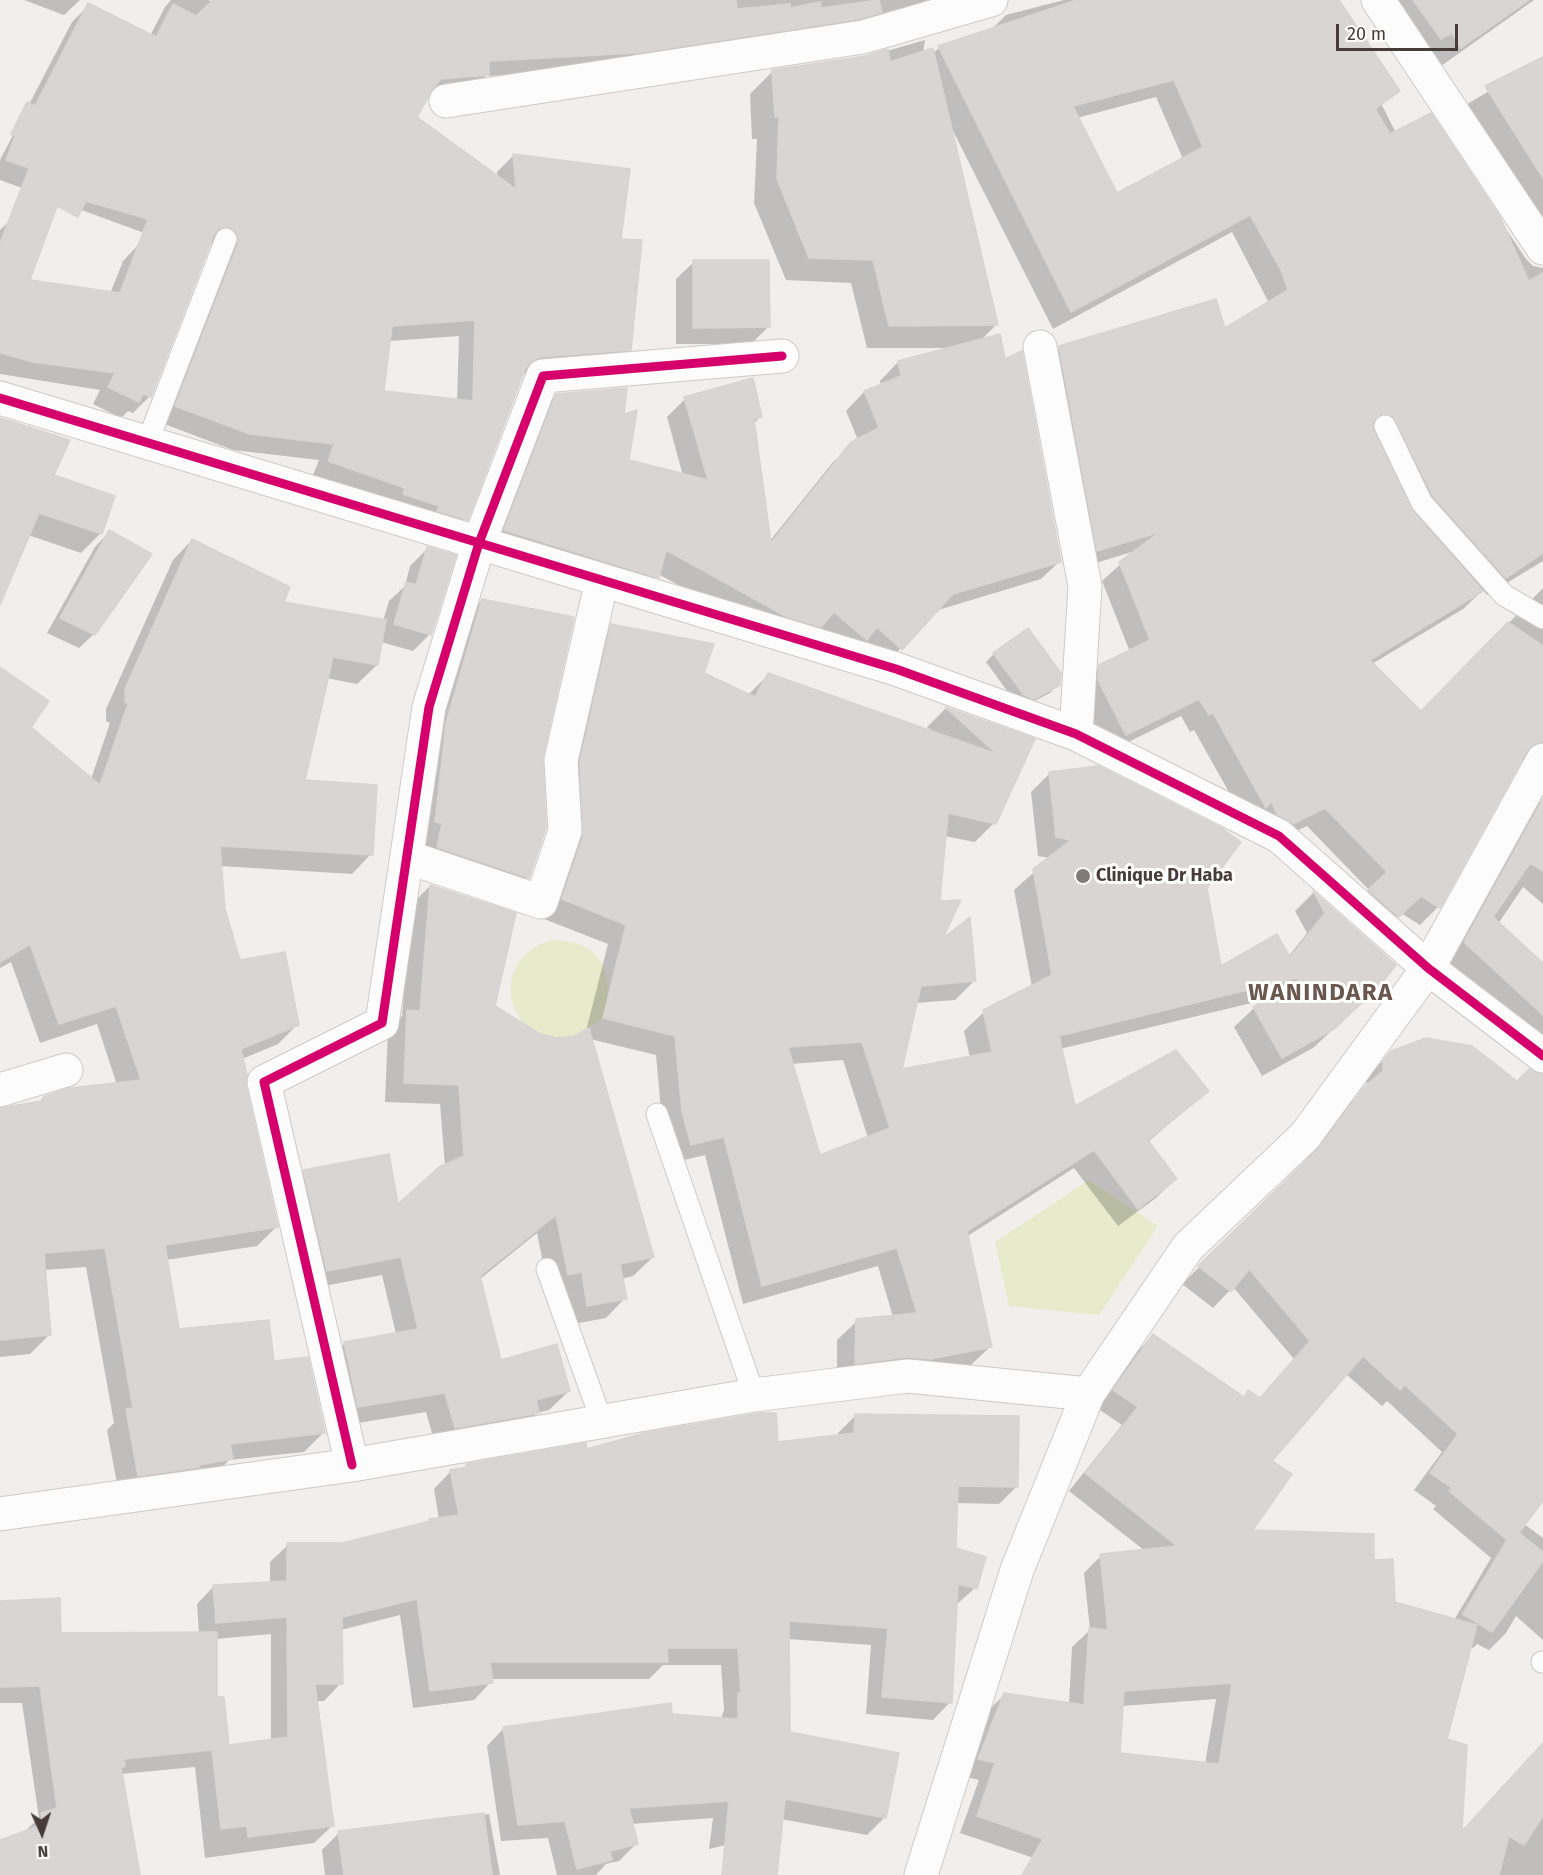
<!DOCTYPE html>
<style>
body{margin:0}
#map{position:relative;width:1543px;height:1875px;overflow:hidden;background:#f1eeeb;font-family:"Fira Sans",sans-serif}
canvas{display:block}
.north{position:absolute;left:12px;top:1803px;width:60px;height:60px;-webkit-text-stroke:4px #fff;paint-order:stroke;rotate:177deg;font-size:16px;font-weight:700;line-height:24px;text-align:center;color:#473c37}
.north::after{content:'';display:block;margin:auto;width:21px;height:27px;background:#473c37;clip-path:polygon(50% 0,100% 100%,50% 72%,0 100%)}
.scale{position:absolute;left:1336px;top:24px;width:122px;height:27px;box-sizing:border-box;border:3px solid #473c37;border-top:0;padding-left:8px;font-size:18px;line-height:21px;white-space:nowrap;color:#473c37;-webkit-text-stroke:4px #fff;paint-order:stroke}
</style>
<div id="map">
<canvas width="1543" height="1875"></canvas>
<div class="north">N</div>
<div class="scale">20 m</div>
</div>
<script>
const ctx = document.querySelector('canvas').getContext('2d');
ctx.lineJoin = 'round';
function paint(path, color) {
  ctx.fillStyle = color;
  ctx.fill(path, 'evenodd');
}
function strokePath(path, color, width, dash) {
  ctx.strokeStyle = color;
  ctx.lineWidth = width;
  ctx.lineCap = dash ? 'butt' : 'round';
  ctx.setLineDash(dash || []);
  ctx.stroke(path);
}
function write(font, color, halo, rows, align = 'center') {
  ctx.font = font + ' "Fira Sans",sans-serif';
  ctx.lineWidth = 6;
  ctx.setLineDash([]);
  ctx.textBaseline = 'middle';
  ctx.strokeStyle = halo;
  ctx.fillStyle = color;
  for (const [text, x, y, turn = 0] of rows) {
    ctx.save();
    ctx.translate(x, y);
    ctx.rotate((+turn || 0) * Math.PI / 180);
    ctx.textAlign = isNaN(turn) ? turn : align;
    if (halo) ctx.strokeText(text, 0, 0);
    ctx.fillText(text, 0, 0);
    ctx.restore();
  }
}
paint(new Path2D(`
 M553 940C603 941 616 974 603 1018 594 1024 585 1032 575 1036 514 1058 478 960 553 940Z
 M1089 1180 1158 1226 1099 1315 1009 1306 995 1242Z`), '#e7ebcc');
paint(new Path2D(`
 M24 0H80L64 15Z
 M171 0H208L318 42 259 0H927L913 14 619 69 486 76 470 92 427 95 415 118 497 177V172L513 156 620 240 629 349 613 366 522 374 466 519 450 536 312 478 319 460 233 450 159 422 220 248 213 243 209 244 150 396 133 413 128 411 121 418 93 404 100 390 0 374V230L10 220 27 281 110 294 123 261 139 244 166 241 0 180V160L72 22 89 5 150 36 165 7ZM459 336 457 401 383 392 389 341Z
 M1064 0H1329L1398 137 1435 123 1526 259 1533 266 1543 268V561L1487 595 1483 590 1463 609 1372 664 1421 713 1543 588V755L1535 763 1520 760 1438 907 1420 925 1401 913 1380 934 1351 909 1369 890 1307 826 1274 841 1247 824 1194 730 1190 732 1181 716 1108 752 1081 699V685L1100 667 1130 652 1102 581 1135 551 1080 568 1042 366 1060 347 1224 331 1269 303 1232 232 1053 329 951 127 996 325 980 341 1060 561 1041 579 935 611 883 667 769 634 658 574 639 595 487 548 538 414 557 395 627 461 683 476 667 417 685 399 760 417 753 424 769 542 833 462 858 440 846 411 864 392 881 385 880 381 898 362 950 348H867L851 283 786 280 754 203 757 139H752L750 94 773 71 866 57 925 40 923 53H933L939 48 991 30 1006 15ZM1156 97 1183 159 1117 195 1077 118ZM1378 438 1415 515 1409 510Z
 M1388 0H1534L1434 71Z
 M1543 59V262L1451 121 1469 103Z
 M694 262 768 327 751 344H676V279Z
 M0 418 101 533 81 553 28 535 0 584Z
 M109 532 94 634 79 648 47 633 95 547Z
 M192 540 281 603 383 621 389 601 405 586 410 566 428 548 430 634 413 651 381 642 377 665 357 684 326 678 303 782 371 854 352 874 220 866 223 910 239 962 297 1025 278 1044 242 1059 244 1086 276 1227 257 1246 166 1260 178 1331 272 1362 324 1432 304 1452 229 1460 212 1478 119 1494 107 1430 114 1423 86 1267 44 1270 49 1335 30 1354 0 1357V1109L38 1103 43 1098 117 1085 97 1024 40 1043 11 962 0 968V669L29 727 91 779 110 723 106 721V709L173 560Z
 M482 600 541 756 528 877 506 899 416 869 461 622Z
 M612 626 748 695 769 674 935 734 927 727 946 708 1033 740 994 823 975 842 944 836 939 903V943L974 981 955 1000 915 1003 900 1071 970 1058 964 1031 984 1012 1032 987 1014 890 1050 858 1038 856 1031 792 1050 773 1206 887 1219 968 1288 957 1307 933 1295 911 1313 893 1394 965 1357 1007 1313 1048 1262 1076 1234 1027 1254 1008 1268 999 1060 1049 1074 1109 1207 1091 1148 1142 1175 1179 1156 1198 1118 1226 1074 1168 966 1237 991 1346 971 1365 911 1378 837 1382V1340L857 1321 893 1317 878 1266 743 1304 705 1155 672 1163 663 1132 656 1055 590 1039 653 1257 633 1276 621 1279 625 1298 606 1318 568 1325 549 1293 537 1233 480 1279 500 1362 569 1391 549 1410 537 1413 518 1432 436 1447 426 1412 339 1426 325 1363 344 1344 396 1334 382 1275 308 1289 285 1190 304 1171 397 1207 445 1166 440 1104 385 1102 388 1030 402 1016 411 905 430 886 493 1006 540 1036 557 1040 574 1037 586 1031 608 944 544 919 564 857 593 645ZM843 1060 868 1138 819 1157 791 1064Z
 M994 654 1059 684 1050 693 1025 706 1016 703 986 662Z
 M1543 799V904L1523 887 1498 924 1543 965V1049L1447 960 1528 814Z
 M1391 1052 1517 1083 1543 1076V1459L1524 1524 1543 1538V1640L1516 1616 1506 1633 1489 1650 1477 1644 1473 1648 1470 1646 1445 1740 1461 1833 1543 1744V1875H1084L960 1833 979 1780 962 1776 987 1712 1005 1694 1069 1704 1072 1647 1090 1630 1084 1573 1101 1556 1145 1551 1069 1491 1122 1425 1097 1408 1136 1353 1153 1335 1243 1398 1248 1392 1259 1399 1294 1359 1233 1287 1213 1308 1182 1284 1303 1165 1347 1106 1367 1087 1366 1080 1374 1070ZM1346 1374 1382 1406 1387 1401 1442 1452 1414 1490 1436 1506 1433 1509 1491 1558 1454 1620 1394 1603 1372 1562 1251 1532 1270 1461ZM1216 1699 1205 1764 1119 1754 1122 1706Z
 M855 1416 1017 1486 999 1504 956 1503 955 1549 975 1588 956 1605 950 1702 933 1720 866 1714 871 1645 788 1639V1733L885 1817 867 1835 781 1819 764 1836 709 1849 713 1818 631 1824 636 1844 619 1861 606 1864 596 1875H557L548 1838 501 1841 487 1746 504 1728 671 1715 721 1719 724 1710 721 1665H663L649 1679H491V1682L474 1700 413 1708 400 1615 341 1630V1683L324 1701H315L332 1826 314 1843 205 1858 195 1767 121 1774 139 1875H0V1841L24 1832 39 1818 22 1703H0V1602L59 1634H199L197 1604 214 1586 270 1584V1562L288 1545H343L439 1519 434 1489 451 1471 463 1469 467 1466 586 1451 777 1444 838 1437V1433ZM271 1634V1741L228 1747 215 1699V1639Z
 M489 1814 500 1875H325L322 1850 339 1833Z`), '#0003');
const building = new Path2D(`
 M213 0H736L737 9 790 4V8L820 2 821 8 879 0 882 12 859 19 637 53 489 61V75L441 79 434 87 417 117 516 189 513 154 630 169 621 239 642 240 631 350 541 357 531 361 525 369 468 520 437 511 439 506 403 494 405 488 328 461 334 444 250 434 175 406 238 244 236 232 230 227 219 229 214 234 151 397 143 394 139 402 108 387 115 373 33 362 0 353V243L29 168 6 160 15 136 11 134 27 102 35 106 88 3 156 37 173 4 196 16ZM86 201 148 219 120 293 30 280 57 206 78 217ZM475 320 473 401 384 391 392 326Z
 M1077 0H1339L1400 91 1375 109 1390 134 1431 113 1500 217 1529 281 1543 273V553L1506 578 1433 496 1393 416 1380 414 1372 424 1411 509 1483 591 1370 660 1421 711 1508 622 1543 646V741L1534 744 1527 751 1440 908 1421 896 1399 917 1368 890 1387 872 1325 808 1293 824 1277 814 1271 801 1266 808 1213 713 1209 715 1199 699 1126 735 1098 680 1099 665 1150 640 1119 562 1160 532 1097 551 1059 346 1216 299 1225 328 1288 290 1281 270 1250 215 1071 312 938 46ZM1174 80 1203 147 1117 193 1073 106Z
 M1413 0H1529L1461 48 1452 33 1441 39Z
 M933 48 998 325 889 326 873 260 809 258 777 179 779 116 775 117 772 70 866 56 888 49 890 62Z
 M1543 57V178L1485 86Z
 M693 260H769L770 327 693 328Z
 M1000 334 1005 359 1022 351 1061 562 953 594 902 650 877 627 867 640 834 612 821 627 787 617 666 550 659 578 504 530 556 394 627 388 624 414 637 410 629 460 708 480 684 397 753 378 762 417 754 419 771 543 851 442 879 428 864 391 901 376 898 361Z
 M0 418 70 440 54 475 115 496 102 534 39 513 0 605Z
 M109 530 152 554 95 635 60 618Z
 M192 539 290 587 284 602 386 620 378 665 333 657 305 780 377 785 373 855 220 846 225 909 240 960 285 952 299 1025 241 1049 247 1075 246 1086 278 1227 165 1245 179 1329 269 1320 274 1361 308 1357 325 1433 230 1444 233 1459 199 1465 200 1467 138 1476 126 1409 133 1408 105 1248 44 1253 51 1335 0 1340V1108L43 1101V1097L70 1088 141 1080 116 1006 59 1024 30 944 0 962V667L49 701 31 727 100 785 128 704 125 702V689Z
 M427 547 456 555 431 635 394 624 406 582 416 585Z
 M482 599 574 617 543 756 546 828 529 878 437 847 442 823 435 822 446 723Z
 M611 624 714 644 704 673 755 697 768 673 997 754 945 707 1035 739 996 824 948 813 940 901 961 900 943 938 970 917 976 981 921 986 902 1069 992 1052 983 1010 1052 975 1033 869 1071 840 1056 837 1049 772 1098 766 1223 829 1241 842 1207 888 1221 966 1277 934 1290 957 1325 913 1313 891 1396 965 1378 988 1334 1029 1282 1058 1253 1007 1298 981 1297 978 1059 1036 1075 1106 1176 1050 1209 1091 1148 1140 1177 1179 1138 1209 1094 1150 967 1231 992 1347 931 1359 906 1357 855 1364 856 1319 917 1313 897 1248 762 1286 724 1137 691 1145 682 1112 675 1036 603 1018 626 925 562 899 583 837 580 762ZM862 1042 890 1128 820 1155 788 1047Z
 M1028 628 1061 673 1060 685 1034 699 1024 695 993 653Z
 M1543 799V871L1530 863 1493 917 1543 963V1015L1464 942Z
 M430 885 516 913 495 1006 540 1034 557 1038 574 1036 589 1028 654 1257 620 1264 627 1299 587 1306 582 1272 568 1275 556 1215 480 1276 501 1360 557 1344 570 1391 536 1400 539 1413 455 1428 445 1393 358 1407 344 1342 418 1329 401 1257 327 1271 303 1170 389 1154 398 1204 439 1167 464 1156 459 1085 404 1083 407 1010 420 1011Z
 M1426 1038 1472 1046 1517 1081 1529 1069 1543 1074V1501L1519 1533 1543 1552V1561L1492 1632 1463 1614 1507 1540 1449 1491 1452 1488 1430 1473 1458 1434 1405 1385 1400 1390 1363 1356 1272 1461 1292 1474 1253 1530 1374 1534V1560L1393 1559 1395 1602 1477 1625 1447 1739 1467 1745 1462 1831 1543 1743V1816L1524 1845 1509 1836 1499 1875H1022L1043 1839 977 1816 995 1763 978 1759 1004 1693 1084 1705 1089 1628 1108 1630 1100 1554 1177 1546 1085 1473 1138 1407 1113 1390 1153 1334 1244 1397 1248 1390 1260 1398 1310 1341 1249 1269 1231 1292 1198 1266 1318 1149 1364 1087 1383 1071V1061L1391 1051ZM1232 1683 1219 1764 1120 1753 1124 1691Z
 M760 1413H776L778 1442 854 1433 855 1414 1019 1416 1018 1487 958 1486 956 1548 986 1557 977 1589 958 1584 952 1703 882 1697 888 1628 789 1621 790 1732 899 1753 886 1818 785 1799 777 1875H722L729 1801 629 1808 638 1844 610 1851 612 1860 577 1869 565 1821 518 1825 503 1727 671 1703 672 1714 738 1719V1693H741L738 1648H667L668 1662H490L493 1683 430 1691 417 1599 342 1617 343 1684H315L334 1826 248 1837 247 1826 221 1829 212 1750 124 1759 125 1767H121L140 1875H0V1840L44 1824 41 1813 57 1808 40 1686 0 1687V1601L60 1598 61 1633 217 1632V1697H224L229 1745 288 1737 287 1617 216 1623 213 1585 287 1581V1543H342L430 1521 429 1519 459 1515 450 1470 467 1467 466 1464 586 1443 587 1449 644 1433Z
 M484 1813 492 1875H344L338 1831Z`);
paint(building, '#d9d5d2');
strokePath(building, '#d9d4d1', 1.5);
const service = new Path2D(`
 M1385 426 1422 503 1504 595 1543 618
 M147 443 226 239
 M657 1114 754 1395
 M547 1269 602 1422
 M1542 1662H1543`);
const minor = new Path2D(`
 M1378 0 1543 248
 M446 101 863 37 991 0
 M1040 347 1085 586 1076 734
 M0 398 896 669 1076 734 1279 836 1428 968 1543 1056
 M407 857 541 902 565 831 561 760 602 580
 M0 1090 66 1070
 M352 1465 264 1082 382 1023 429 707 479 543 543 376 782 356
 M0 1514 352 1465 754 1395 908 1376 1088 1394
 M921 1875 1017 1570 1088 1394 1188 1247 1305 1136 1428 968 1543 760`);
strokePath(service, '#cdcac7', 23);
strokePath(minor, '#cdcac7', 35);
strokePath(service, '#fdfcfc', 21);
strokePath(minor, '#fdfcfc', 33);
strokePath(new Path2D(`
 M0 398 896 669 1076 734 1279 836 1428 968 1543 1056
 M352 1465 264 1082 382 1023 429 707 479 543 543 376 782 356`), '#d6006c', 9);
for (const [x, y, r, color] of [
 [1083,876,8,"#827a76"]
]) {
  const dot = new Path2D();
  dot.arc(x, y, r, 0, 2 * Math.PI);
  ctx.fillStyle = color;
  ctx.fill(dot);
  strokePath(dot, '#fff', 2);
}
write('bold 18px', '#473c37', '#fff', [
 ["Clinique Dr Haba",1096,876]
], 'left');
ctx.letterSpacing = '1.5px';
write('bold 24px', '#6a574e', '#fff', [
 ["WANINDARA",1321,993]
]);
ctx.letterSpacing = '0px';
</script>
